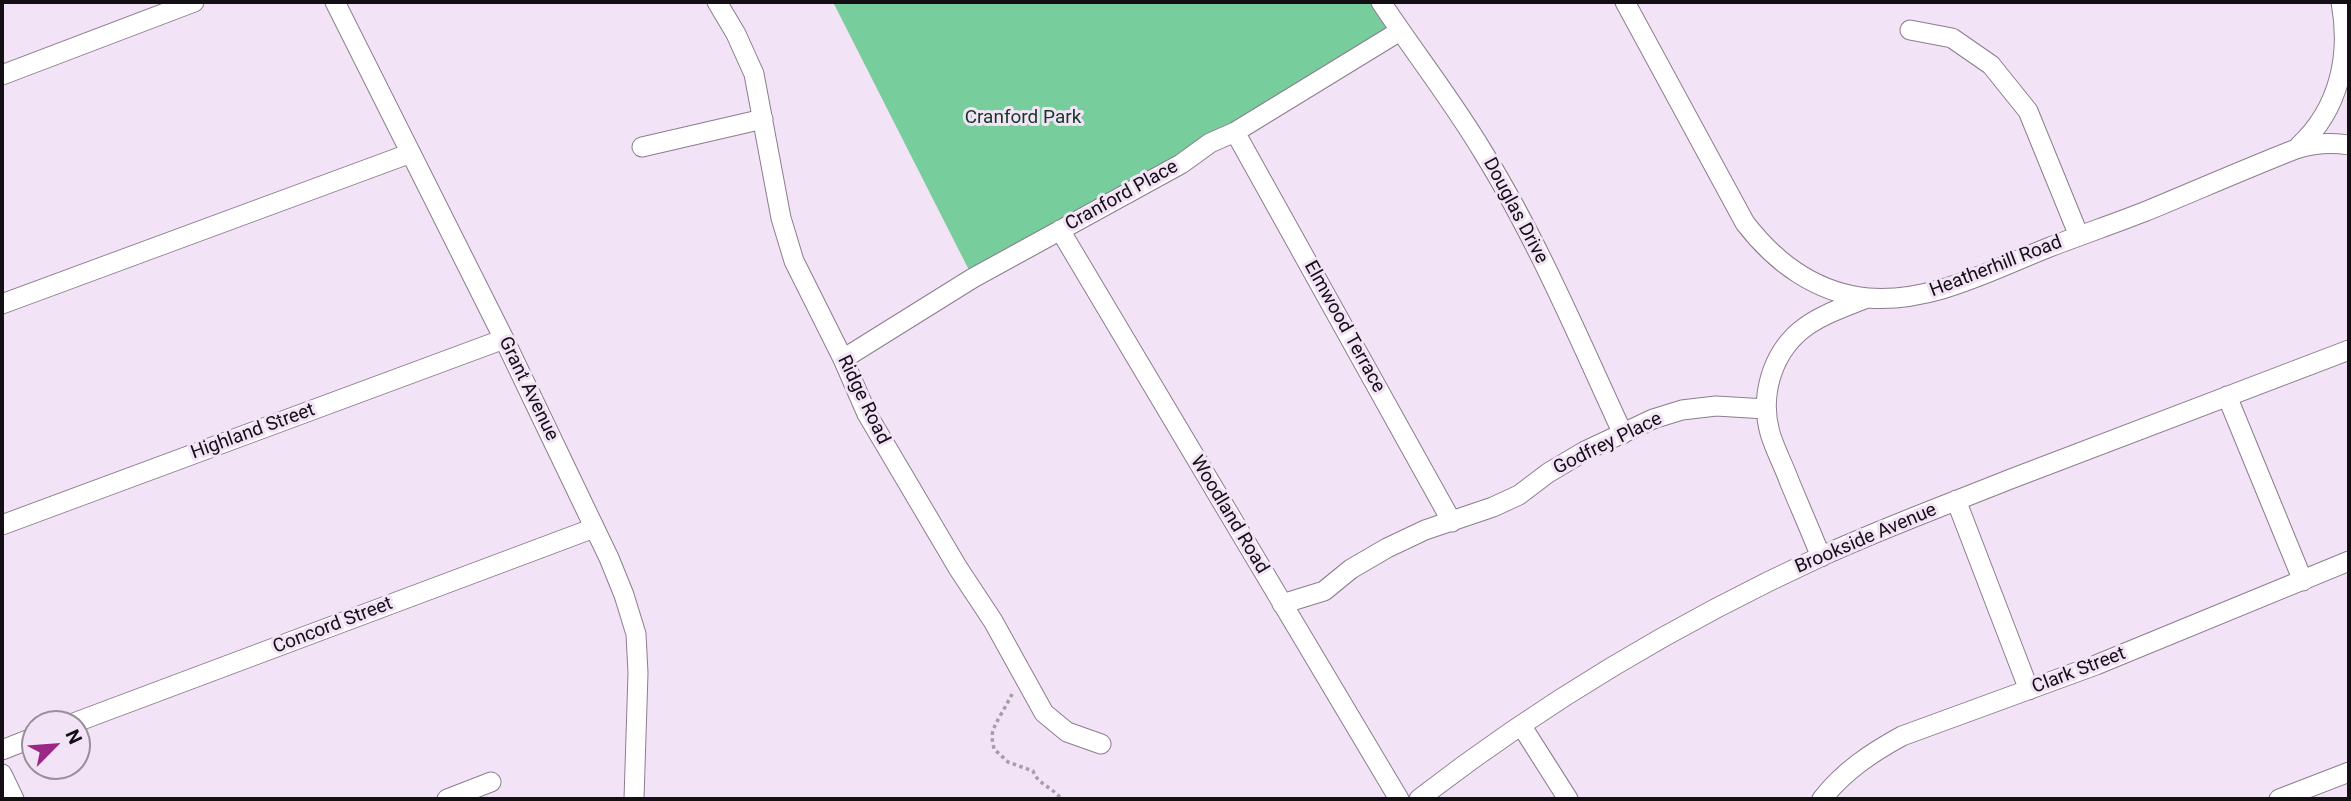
<!DOCTYPE html>
<style>
body{margin:0}
#map{position:relative;width:2351px;height:801px;overflow:hidden;background:#f3e3f6;font-family:Roboto,sans-serif}
canvas{display:block}
.frame{position:absolute;inset:0;border:4px solid #140f15;pointer-events:none}
.north{position:absolute;left:21px;top:710px;width:70px;height:70px;box-sizing:border-box;background:#f3e3f6;border:2px solid #9a8e9c;border-radius:50%;rotate:65deg;font-size:19px;font-weight:700;line-height:28px;text-align:center;color:#140f15}
.north::after{content:'';display:block;margin:auto;width:24px;height:32px;background:#9b2884;clip-path:polygon(50% 0,100% 100%,50% 72%,0 100%)}
</style>
<div id="map">
<canvas width="2351" height="801"></canvas>
<div class="frame"></div>
<div class="north">N</div>
</div>
<script>
const ctx = document.querySelector('canvas').getContext('2d');
ctx.lineJoin = 'round';
function paint(path, color) {
  ctx.fillStyle = color;
  ctx.fill(path, 'evenodd');
}
function strokePath(path, color, width, dash) {
  ctx.strokeStyle = color;
  ctx.lineWidth = width;
  ctx.lineCap = dash ? 'butt' : 'round';
  ctx.setLineDash(dash || []);
  ctx.stroke(path);
}
function write(font, color, halo, rows, align = 'center') {
  ctx.font = font + ' Roboto,sans-serif';
  ctx.lineWidth = 6;
  ctx.setLineDash([]);
  ctx.textBaseline = 'middle';
  ctx.strokeStyle = halo;
  ctx.fillStyle = color;
  for (const [text, x, y, turn = 0] of rows) {
    ctx.save();
    ctx.translate(x, y);
    ctx.rotate((+turn || 0) * Math.PI / 180);
    ctx.textAlign = isNaN(turn) ? turn : align;
    if (halo) ctx.strokeText(text, 0, 0);
    ctx.fillText(text, 0, 0);
    ctx.restore();
  }
}
paint(new Path2D(`
 M833 2H1382L1400 31 973 278Z`), '#77cd9b');
const minor = new Path2D(`
 M335 2 504 339 609 558 624 595 636 634 638 673 634 799
 M717 2 736 34 754 74 781 218 794 261 843 359 867 414 958 568 993 621 1044 713 1067 732 1101 744
 M1381 2C1414 52 1452 100 1483 152 1538 241 1579 339 1623 434
 M1625 2 1745 223C1775 262 1816 293 1868 298 1932 303 1991 270 2050 247 2081 235 2113 224 2144 212 2195 191 2245 169 2296 149 2315 143 2330 142 2349 145
 M1910 30 1952 38 1991 65 2028 111 2079 236
 M2 75 194 2
 M1235 132 1452 522
 M2299 146C2339 109 2351 56 2341 2
 M642 147 763 119
 M1060 230 1399 799
 M2 304 411 153
 M843 359 973 278 1181 164 1210 143 1235 132 1400 31
 M2227 396 2303 581
 M1956 500 2029 690
 M2 525 504 339
 M1821 557C1811 532 1800 507 1790 483 1784 466 1775 450 1770 433 1760 397 1771 356 1800 331 1819 315 1845 307 1867 298
 M1282 604 1324 591 1351 569 1387 548 1425 530 1493 507 1519 495 1548 473 1585 451 1653 419 1682 410 1716 406 1766 409
 M71 724 594 528
 M1521 725 1568 799
 M2 750 35 737
 M2 774 14 799
 M447 799 491 782
 M1419 799C1543 703 1679 622 1822 556 1883 528 1946 505 2008 480 2121 436 2235 393 2349 350
 M1822 799C1844 771 1871 753 1902 736L2096 665 2349 561
 M2279 799 2349 772`);
strokePath(minor, '#8c7d8e', 21);
strokePath(new Path2D(`
 M1012 694C1008 703 994 725 993 731 991 737 993 743 994 749L1008 762 1033 771C1038 785 1053 787 1061 799`), '#a89baa', 3.5, [3.5, 3.5]);
strokePath(minor, '#fff', 19);
write('19px', '#113823', '#f3e3f6', [
 ["Cranford Park",1023,118]
]);
write('19px', '#140f15', '#f3e3f6', [
 ["Cranford Place",1122,196,-29],
 ["Douglas Drive",1515,211,62],
 ["Heatherhill Road",1996,267,-21],
 ["Elmwood Terrace",1344,327,61],
 ["Grant Avenue",528,389,64],
 ["Ridge Road",863,400,64],
 ["Highland Street",253,432,-20],
 ["Godfrey Place",1608,444,-26],
 ["Woodland Road",1229,515,59],
 ["Brookside Avenue",1866,539,-23],
 ["Concord Street",333,626,-21],
 ["Clark Street",2079,671,-21]
]);
</script>
